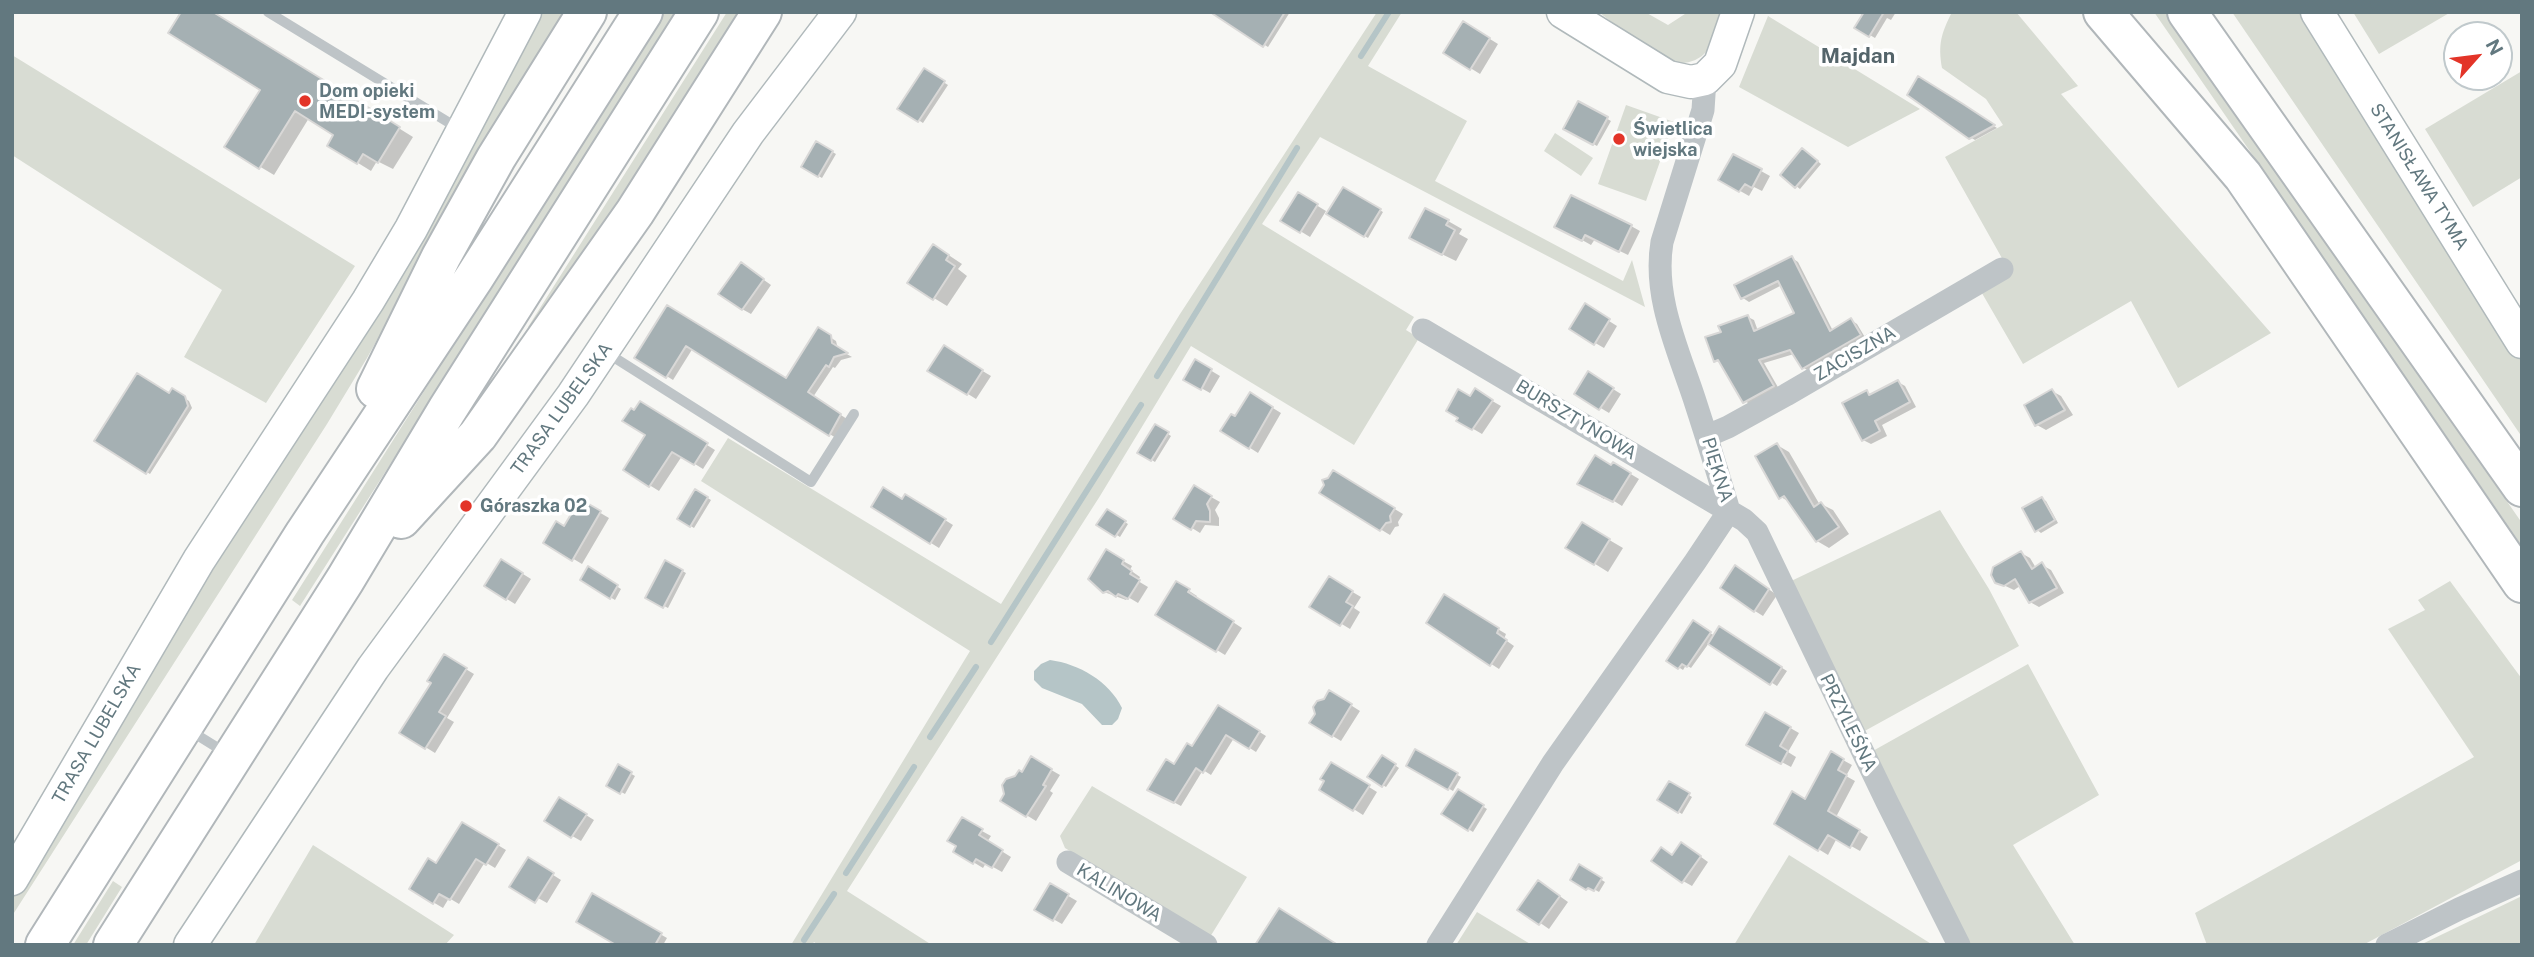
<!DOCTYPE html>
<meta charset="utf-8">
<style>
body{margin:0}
#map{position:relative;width:2534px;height:957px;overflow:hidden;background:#f7f7f4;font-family:"Public Sans",sans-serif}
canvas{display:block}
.frame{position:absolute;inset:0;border:14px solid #62787f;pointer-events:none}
.north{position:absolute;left:2443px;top:21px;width:70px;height:70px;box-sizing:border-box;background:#fff;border:2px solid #c0c9cc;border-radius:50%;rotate:62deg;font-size:19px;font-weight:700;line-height:28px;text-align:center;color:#62787f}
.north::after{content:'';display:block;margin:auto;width:24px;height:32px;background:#e33428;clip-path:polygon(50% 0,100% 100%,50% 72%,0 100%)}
</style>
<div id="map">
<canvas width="2534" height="957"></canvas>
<div class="frame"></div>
<div class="north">N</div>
</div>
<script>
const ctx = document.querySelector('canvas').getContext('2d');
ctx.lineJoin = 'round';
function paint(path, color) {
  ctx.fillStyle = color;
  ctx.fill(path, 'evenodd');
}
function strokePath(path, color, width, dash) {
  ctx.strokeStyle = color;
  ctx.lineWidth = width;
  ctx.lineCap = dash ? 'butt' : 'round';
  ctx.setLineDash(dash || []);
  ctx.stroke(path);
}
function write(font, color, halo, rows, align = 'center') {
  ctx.font = font + ' "Public Sans",sans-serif';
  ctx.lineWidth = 7;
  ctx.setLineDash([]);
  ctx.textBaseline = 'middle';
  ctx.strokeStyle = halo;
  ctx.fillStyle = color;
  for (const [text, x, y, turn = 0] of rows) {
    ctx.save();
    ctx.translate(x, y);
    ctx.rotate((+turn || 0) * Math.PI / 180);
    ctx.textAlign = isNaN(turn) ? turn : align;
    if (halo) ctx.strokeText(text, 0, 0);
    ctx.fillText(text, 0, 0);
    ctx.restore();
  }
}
paint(new Path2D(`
 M539 12H567L489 140 367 358 327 424 12 916V893Z
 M664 12H678L300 606 292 600Z
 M727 12H742L649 161 532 327H528Z
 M1377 12H1402L1368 66 1467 121 1435 181 1623 281 1632 260 1645 307 1320 137 1262 224 1414 317 1406 330 1419 338 1354 445 1191 346 1100 496 847 891 932 945H818L814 942 812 945H791L970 651 701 481 728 438 1001 604 1180 314Z
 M1599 12H1645L1668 25 1688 12H1722C1717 24 1714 42 1706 52 1700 59 1690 63 1682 63 1663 62 1615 25 1599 12Z
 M1952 12H2016L2078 86 2061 94 2271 333 2178 388 2131 301 2023 364 1979 288 2003 260 1945 157 2003 125 1986 99 1942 68C1938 44 1941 34 1952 12Z
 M2154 12H2167L2522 523V546Z
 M2232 12H2306L2522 362V437Z
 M2353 12H2451L2379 54Z
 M1768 16 1920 109 1848 147 1739 87Z
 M12 55 355 266 266 403 184 357 222 290 12 155Z
 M2522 71V177L2473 207 2425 129Z
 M1626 105 1674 122 1646 201 1598 184Z
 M1555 133 1593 158 1581 176 1544 151Z
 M1940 510 1989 589 2019 646 1861 733 1787 583Z
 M2450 581 2522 679V860L2363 945H2207L2195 913 2474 757 2388 629 2425 610 2418 600Z
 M2028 664 2099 795 2013 845 2075 945H1967L1871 752Z
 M1092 786 1247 877 1210 937 1065 848 1060 836Z
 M313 845 454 935 445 945H254Z
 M1789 855 1933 945H1734Z
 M113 881 122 887 86 945H73Z
 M2522 896V945H2420Z
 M1477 912 1532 945H1456Z`), '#d8dcd3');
paint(new Path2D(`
 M1050 660C1079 664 1109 681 1122 708L1118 719 1112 725H1102L1082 704 1042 688 1034 680V671L1041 664Z`), '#b5c5c7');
paint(new Path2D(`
 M211 12 413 137 393 169 377 161 371 171 329 145 336 135 309 118 274 175 227 147 262 89Z
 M1212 12H1290L1268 47Z
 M1857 12H1896L1891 20 1887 18 1875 38 1856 27 1864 16Z
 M1464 23 1498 44 1480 74 1446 53Z
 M924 70 948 85 923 123 900 108Z
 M1919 78 1997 128 1975 140 1970 137Z
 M1579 103 1611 121 1597 146 1565 128Z
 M817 143 836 154 822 178 803 167Z
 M1807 152 1821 164 1800 189 1782 175Z
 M1734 156 1770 176 1762 191 1754 187 1749 196 1721 180Z
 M1344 189 1383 212 1368 238 1329 214Z
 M1298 194 1326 211 1310 237 1282 220Z
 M1448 221 1462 229 1459 234 1468 239 1456 261 1425 246Z
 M1557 226H1631L1640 231 1628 255 1595 239 1591 245Z
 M947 254 962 264 958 269 967 276 947 306 934 298Z
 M1792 258 1798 262 1833 331 1851 320 1857 324 1866 339 1810 372 1804 368 1794 354 1764 363 1779 389 1751 405 1745 401 1722 364 1715 360 1723 333 1748 317 1754 320 1758 331 1796 314 1782 285 1749 302 1743 298Z
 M750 270 771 285 751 314 742 309Z
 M1585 306 1617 326 1604 348 1571 329Z
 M668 307 787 380 819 330 836 341 838 349 852 357 841 360 835 368 833 367 813 397 847 419 836 438 693 348 673 380 636 357Z
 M944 348 991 376 976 399 930 370Z
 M1195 361 1220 376 1210 393 1185 379Z
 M1589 374 1621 394 1609 413 1576 393Z
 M1898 382 1905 386 1916 407 1882 425 1887 436 1871 444 1863 440 1867 392 1872 396Z
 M173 390 189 401 192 408 150 474 97 441 170 396Z
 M1475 391 1501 406 1482 434 1458 420Z
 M2052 391 2061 396 2073 415 2046 430 2037 425Z
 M1250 394 1281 413 1258 453 1222 430 1235 418Z
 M641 404 715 450 703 469 682 456 659 491 625 470 647 435 635 412Z
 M1156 426 1171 436 1155 462 1139 452Z
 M1777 445 1789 452 1820 505 1821 504 1833 510 1849 534 1829 548 1817 541 1791 503 1781 497Z
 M1614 464 1639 479 1622 506 1606 496 1604 499 1579 484Z
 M1333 472 1403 514 1398 522 1399 526 1395 527 1390 535 1321 493Z
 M1195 488 1220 502 1215 510 1219 518V526L1205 525 1200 533 1176 518Z
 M696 491 711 500 694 528 679 519Z
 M906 496 953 525 939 548 873 507 903 501Z
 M2042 499 2046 501 2058 523 2041 533 2037 530Z
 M580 501 609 518 582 564 545 542 565 528Z
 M1107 511 1128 524 1120 537 1099 524Z
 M1582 524 1623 548 1608 572 1568 547Z
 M1107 552 1132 566 1130 570 1140 577 1138 581 1148 587 1138 603 1128 597 1126 600 1104 592Z
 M2021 553 2030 558 2036 568 2042 565 2051 570 2064 593 2039 607 2030 602 2020 586 2014 590 1997 582Z
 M502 561 531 579 515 604 486 586Z
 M666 562 686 573 668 608 647 597Z
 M589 569 621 589 615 600 582 580Z
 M1744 572 1777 595 1763 616 1755 611Z
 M1329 578 1361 597 1354 608 1360 612 1350 629 1312 606Z
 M1177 583 1197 596 1196 598 1242 628 1225 655 1158 614Z
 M1445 597 1506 634 1504 639 1514 646 1499 669 1428 623Z
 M1694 623 1715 636 1720 629 1787 671 1777 686 1709 643 1691 668 1686 665 1683 670 1668 660Z
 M444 656 474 674 447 718 454 722 435 753 401 732 433 682Z
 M1330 692 1360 711 1341 741 1311 723Z
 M1219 707 1266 736 1256 752 1234 738 1211 775 1203 770 1181 806 1156 793 1175 766 1193 748Z
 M1766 714 1799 733 1788 752 1796 757 1791 767 1748 744Z
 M1416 752 1461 777 1453 791 1408 765Z
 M1832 754 1852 765 1846 776 1855 781 1836 817 1868 837 1860 851 1837 838 1828 855 1776 823 1805 801Z
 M1383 757 1399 768 1386 787 1370 777Z
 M1032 759 1060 775 1050 791 1053 793 1036 821 1002 800Z
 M1332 764 1377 792 1363 815 1322 789Z
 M619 767 635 776 625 794 608 785Z
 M1669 783 1692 797 1682 814 1659 800Z
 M1458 791 1487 809 1473 832 1444 814Z
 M560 799 594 820 581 841 546 821Z
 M962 820 991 836 987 842 1011 857 1002 872 986 863 983 868 955 851Z
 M463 824 506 850 495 868 485 862 459 904 449 898 443 908 411 889 437 865Z
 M1690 849 1708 862 1692 886 1683 881 1673 856Z
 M528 859 561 880 547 903 513 884Z
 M1580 867 1605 882 1599 892 1592 888 1591 890 1572 879Z
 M1051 886 1077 901 1062 924 1037 910Z
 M1547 887 1568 902 1549 929 1520 909Z
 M593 896 667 938 663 945H622Z`), '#0003');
strokePath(new Path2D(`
 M1361 56 1389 12
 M1157 376 1297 148
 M991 642 1141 405
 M930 737 976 667
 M846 873 914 767
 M804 940 834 894`), '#b5c5c7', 6);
const building = new Path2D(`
 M181 12H213L400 127 378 163 363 154 357 164 327 146 333 135 295 111 259 169 224 147 260 90 168 33Z
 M1210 12H1285L1263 47Z
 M1864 12H1884L1869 37 1854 28Z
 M1463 21 1490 38 1470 70 1443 53Z
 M924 68 945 81 918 122 897 109Z
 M1918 76 1963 104 1995 125 1969 139 1907 95Z
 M1578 101 1608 117 1593 145 1563 129Z
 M816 141 833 151 818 177 801 167Z
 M1802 148 1818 161 1795 188 1780 175Z
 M1733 154 1762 169 1752 188 1745 184 1739 192 1718 180Z
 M1343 187 1381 209 1364 237 1326 214Z
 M1298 192 1318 204 1300 233 1280 221Z
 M1571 195 1632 225 1619 252 1585 235 1582 241 1554 227Z
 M1425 208 1449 220 1446 225 1455 230 1442 255 1409 238Z
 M933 244 949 255 946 260 955 266 933 300 907 283Z
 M1792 256 1830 331 1851 318 1861 335 1802 369 1790 350 1759 360 1774 386 1743 403 1718 360 1714 362 1705 337 1721 332 1718 326 1748 315 1754 331 1794 313 1778 281 1741 299 1734 285Z
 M741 262 764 279 742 310 718 294Z
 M1585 303 1610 319 1594 345 1569 329Z
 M667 305 786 378 818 327 831 335 832 343 848 353 834 357 829 367 826 365 808 392 841 414 829 436 686 346 666 378 634 358Z
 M944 345 983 370 967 395 927 371Z
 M1195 359 1212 369 1201 390 1183 380Z
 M1588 371 1614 388 1599 410 1574 394Z
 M137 373 169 393 172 388 185 396 188 406 146 474 94 441Z
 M1898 380 1910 402 1875 421 1880 431 1862 441 1842 403 1867 390 1869 395Z
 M1475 388 1493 400 1472 430 1456 421 1458 418 1446 411 1458 389 1470 396Z
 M2052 389 2065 410 2035 426 2024 405Z
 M1250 392 1273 407 1249 449 1220 431 1231 414 1235 416Z
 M640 401 708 443 694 465 672 452 649 487 623 470 645 435 622 421 631 408 634 410Z
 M1155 424 1169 432 1151 461 1137 453Z
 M1777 443 1814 507 1821 502 1839 527 1816 542 1784 496 1779 499 1755 456Z
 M1595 455 1611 465 1613 462 1631 473 1613 502 1577 484Z
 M1333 470 1395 508 1390 516 1391 522 1386 523 1380 531 1319 493 1324 485 1322 480 1328 478Z
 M1194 485 1212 496 1207 504 1210 511V522L1196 521 1191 530 1173 519Z
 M883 487 902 499 905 494 946 519 930 544 871 507Z
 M695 489 708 497 690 527 677 519Z
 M2042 497 2055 520 2035 532 2022 508Z
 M580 499 601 511 572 561 543 543 556 521 564 526Z
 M1107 509 1126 521 1115 537 1096 525Z
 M1582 522 1610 539 1594 565 1565 548Z
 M1106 549 1124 560 1122 564 1132 571 1130 574 1140 580 1128 599 1118 594 1116 597 1108 591 1103 593 1088 579Z
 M2021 551 2032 569 2042 562 2057 588 2029 603 2015 579 2004 586 1995 583 1991 575 1993 567Z
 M501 559 523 573 506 600 484 586Z
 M665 560 683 570 663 608 645 598Z
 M1735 565 1769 589 1754 612 1720 588Z
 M588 566 618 585 610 599 580 580Z
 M1329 576 1353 591 1346 602 1353 606 1340 626 1309 607Z
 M1176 581 1190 589 1188 592 1234 621 1216 652 1155 615Z
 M1444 594 1499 628 1497 633 1507 640 1490 666 1426 623Z
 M1693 620 1711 632 1687 667 1682 664 1678 669 1666 661Z
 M1719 626 1782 667 1770 685 1708 644Z
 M444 654 467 668 439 712 446 716 425 749 399 733 431 683 427 681Z
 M1329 690 1352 704 1332 737 1309 723 1315 714 1313 707 1317 701 1324 699Z
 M1218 705 1260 731 1249 749 1226 735 1203 773 1196 768 1174 803 1147 790 1166 759 1174 764 1187 743 1192 746Z
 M1765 712 1791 727 1780 746 1788 751 1781 764 1746 745Z
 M1415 749 1458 773 1448 790 1406 766Z
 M1831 751 1844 759 1838 770 1847 775 1828 811 1860 830 1850 848 1828 835 1818 851 1774 824 1792 791 1805 799Z
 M1382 755 1396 764 1382 787 1367 777Z
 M1031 756 1052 769 1043 785 1046 786 1026 817 1000 801 1004 794 1002 785 1006 779 1015 776 1019 770 1022 772Z
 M1331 762 1370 785 1353 811 1319 790 1324 781 1320 779Z
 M618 764 632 772 620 794 606 786Z
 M1669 781 1690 793 1678 813 1657 800Z
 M1458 789 1484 805 1468 831 1441 814Z
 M559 797 587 814 571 838 544 821Z
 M962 817 983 829 979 835 1003 850 992 868 976 859 973 864 953 852 956 846 947 841Z
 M462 822 499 844 486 865 476 859 450 900 439 894 433 904 409 889 428 858 436 863Z
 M1681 842 1701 856 1682 883 1651 861 1661 847 1672 855Z
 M528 857 554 873 535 903 509 887Z
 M1579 864 1602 878 1594 891 1588 888 1586 890 1570 880Z
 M1538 880 1560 896 1539 925 1517 910Z
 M1050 883 1069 894 1053 921 1034 910Z
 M592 893 662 933 655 945H616L576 922Z
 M1279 908 1338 945H1255Z`);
paint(building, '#a5b0b3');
strokePath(building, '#d9d8d7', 2);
const secondary = new Path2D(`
 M1563 12 1668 77 1691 82 1705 79 1720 64 1738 12
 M2317 12 2522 342
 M12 879 199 560 368 301 411 229 525 12
 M190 945 373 668 573 395 748 133 840 12`);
const highway = new Path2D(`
 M2103 12 2243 176 2522 583
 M2187 12 2522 487
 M376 389 441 257 496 158 587 12
 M401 519 478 435 635 212 762 12
 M45 945 305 533 474 278 643 12
 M113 945 345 580 447 410 699 12`);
strokePath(secondary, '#b0b9bb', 35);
strokePath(highway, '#b1b7ba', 42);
strokePath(new Path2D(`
 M268 12 461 130
 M604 351 811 482 854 414
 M189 730 226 753`), '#bec4c7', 10);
strokePath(new Path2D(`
 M1423 330 1744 520 1757 532 1887 802 1959 945
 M1707 436 1728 427 1786 395 2002 269
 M1068 862 1206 945
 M1438 945 1553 763 1695 562 1729 511C1718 473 1706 435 1694 398 1677 347 1653 296 1662 242L1703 110 1705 79
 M2387 945 2459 909 2522 881`), '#bec4c7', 23);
strokePath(secondary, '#fff', 32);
strokePath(highway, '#fff', 38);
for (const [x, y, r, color] of [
 [305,101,7,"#e33428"],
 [1619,139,7,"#e33428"],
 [466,506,7,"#e33428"]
]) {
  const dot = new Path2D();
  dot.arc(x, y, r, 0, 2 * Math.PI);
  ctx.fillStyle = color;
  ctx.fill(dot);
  strokePath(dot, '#fff', 2.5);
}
write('bold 18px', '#62787f', '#fff', [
 ["Dom opieki",319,91],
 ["MEDI-system",319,112],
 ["Świetlica",1633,129],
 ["wiejska",1633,150],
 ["Góraszka 02",480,506]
], 'left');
write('18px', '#62787f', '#fff', [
 ["STANISŁAWA TYMA",2419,177,58],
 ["ZACISZNA",1855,354,-30],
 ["TRASA LUBELSKA",562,409,-54],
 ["BURSZTYNOWA",1576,420,31],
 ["PIĘKNA",1717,470,73],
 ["PRZYLEŚNA",1848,723,64],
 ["TRASA LUBELSKA",97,734,-60],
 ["KALINOWA",1119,893,31]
]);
write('bold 21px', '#54646a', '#fff', [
 ["Majdan",1858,57]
]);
</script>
